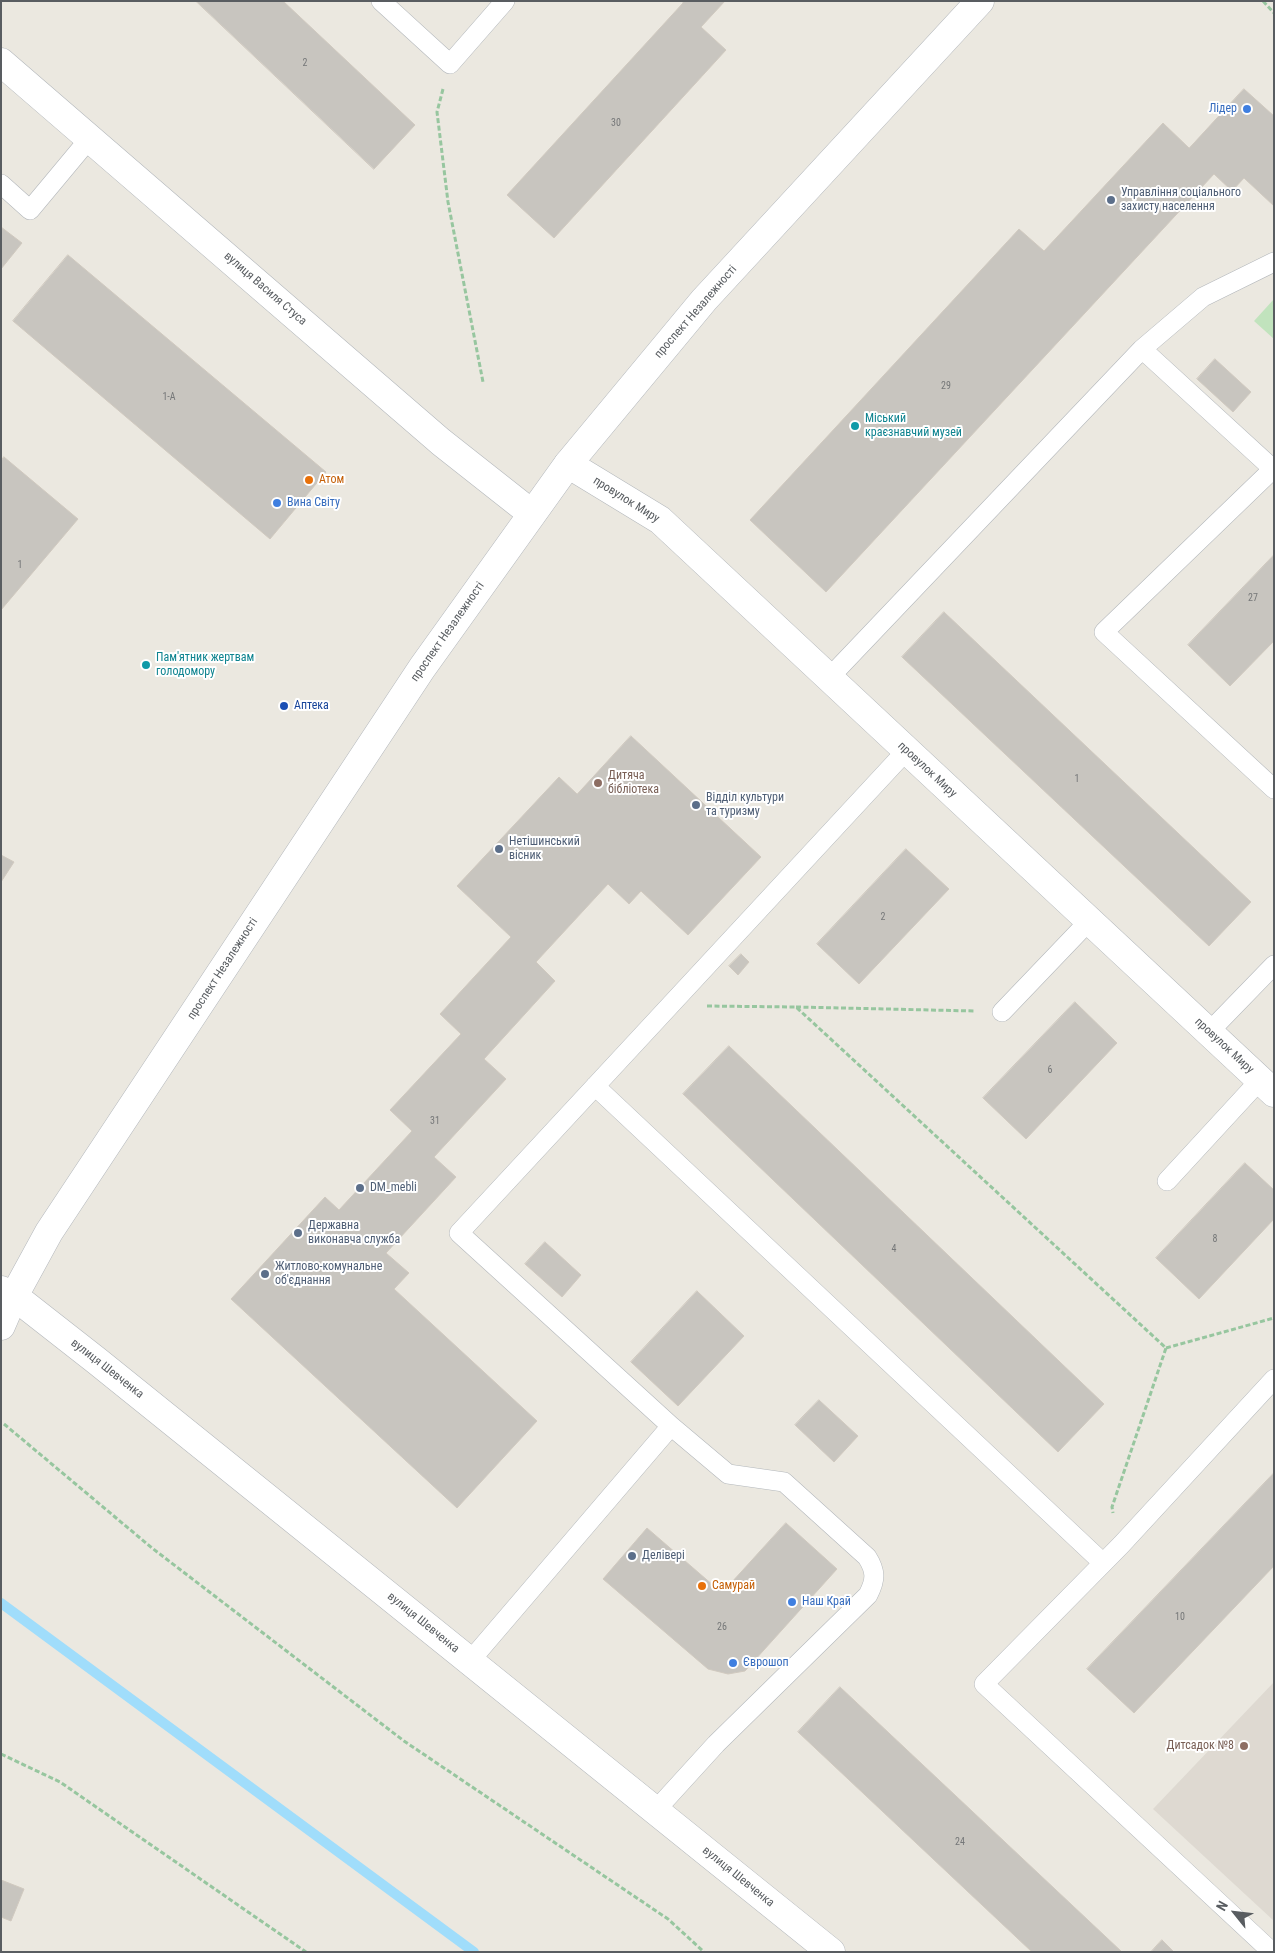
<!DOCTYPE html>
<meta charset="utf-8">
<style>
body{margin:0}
#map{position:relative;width:1275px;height:1953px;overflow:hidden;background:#ebe8e0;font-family:"Roboto Condensed",sans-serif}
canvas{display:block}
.frame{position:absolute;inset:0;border:2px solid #595d61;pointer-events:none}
.north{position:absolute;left:1210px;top:1888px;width:50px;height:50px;-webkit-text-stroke:4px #fff;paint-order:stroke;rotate:299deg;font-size:14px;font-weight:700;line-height:20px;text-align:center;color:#595d61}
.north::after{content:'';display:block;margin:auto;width:18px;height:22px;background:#595d61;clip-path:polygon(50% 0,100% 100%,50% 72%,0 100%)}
</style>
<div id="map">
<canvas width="1275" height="1953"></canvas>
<div class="frame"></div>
<div class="north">N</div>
</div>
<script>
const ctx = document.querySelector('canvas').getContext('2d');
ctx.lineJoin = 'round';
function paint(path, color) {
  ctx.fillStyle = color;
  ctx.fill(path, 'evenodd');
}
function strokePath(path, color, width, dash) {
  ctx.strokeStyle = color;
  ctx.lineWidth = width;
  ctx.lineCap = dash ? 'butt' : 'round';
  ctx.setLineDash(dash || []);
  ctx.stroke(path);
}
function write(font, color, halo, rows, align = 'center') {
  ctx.font = font + ' "Roboto Condensed",sans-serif';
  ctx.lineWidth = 4;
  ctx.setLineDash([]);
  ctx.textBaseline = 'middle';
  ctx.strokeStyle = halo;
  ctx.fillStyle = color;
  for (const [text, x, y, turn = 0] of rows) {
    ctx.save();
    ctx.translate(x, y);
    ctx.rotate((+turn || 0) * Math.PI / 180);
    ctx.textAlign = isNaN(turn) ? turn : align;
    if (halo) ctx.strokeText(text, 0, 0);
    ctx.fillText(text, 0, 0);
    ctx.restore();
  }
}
paint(new Path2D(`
 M1274 1682V1921L1153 1809Z`), '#ded9d1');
paint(new Path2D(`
 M1274 299V339L1254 321Z`), '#c1e3bd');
strokePath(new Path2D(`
 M1 1603 474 1952`), '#a0ddfb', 10);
const building = new Path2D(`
 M196 1H283L415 125 374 169Z
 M682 1H725L701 27 726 50 554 238 507 195 683 3Z
 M1244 89 1274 116V206L1244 178 1232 191 1214 174 826 592 750 520 1019 229 1044 251 1163 123 1189 148Z
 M1 227 22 243 1 269Z
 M68 255 326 472 270 539 13 321Z
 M1215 359 1251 392 1233 412 1197 379Z
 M4 457 78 519 1 610V461Z
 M1274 555V641L1230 686 1188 645Z
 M944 612 1251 902 1209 946 902 657Z
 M631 736 761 857 688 935 641 891 629 904 608 884 536 962 555 981 484 1059 506 1079 434 1157 456 1177 386 1253 409 1273 394 1289 537 1421 457 1508 231 1299 325 1197 339 1210 412 1131 390 1110 461 1034 440 1014 511 937 457 886 559 777 577 794Z
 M906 849 949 889 859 984 817 944Z
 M1 855 14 862 1 882Z
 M741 954 749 962 738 975 729 966Z
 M1075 1002 1117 1043 1026 1139 983 1098Z
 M729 1046 1104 1404 1058 1452 683 1094Z
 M1245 1163 1274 1190V1219L1199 1299 1156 1258Z
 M545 1242 581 1275 562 1297 525 1264Z
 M697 1291 744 1336 678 1406 631 1362Z
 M819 1400 858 1436 834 1462 795 1425Z
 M1274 1473V1566L1134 1713 1087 1669Z
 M786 1523 837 1569 745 1671 728 1674 708 1669 603 1579 647 1528 714 1586H728Z
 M840 1687 1122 1952H1032L798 1732Z
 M1 1880 24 1889 11 1921 1 1917Z
 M1162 1940 1174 1952H1151Z`);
paint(building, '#c8c5bf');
strokePath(building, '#d0c9bf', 1);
const service = new Path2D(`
 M381 1 450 64 505 1
 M1 184 30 210 90 138
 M1142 349 1273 469 1104 632 1274 789
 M828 679 1142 349 1203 297 1274 262
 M1002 1012 1090 920
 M1209 1032 1274 965
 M595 1086 1102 1562
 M1167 1181 1260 1080
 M671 1426 459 1233 906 751
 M470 1661 671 1426 728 1474 784 1482 867 1557C876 1571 876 1580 868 1595L716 1744 655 1811
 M1272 1952 984 1684 1121 1545 1274 1379`);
const minor = new Path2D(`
 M1 62 441 442 531 513
 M568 464 660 520 1274 1093`);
const tertiary = new Path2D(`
 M1 1290 14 1296 97 1361 831 1952`);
const secondary = new Path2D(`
 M1 1326 14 1296 49 1232 422 668 568 464 704 300 980 1`);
strokePath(service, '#b3b7bb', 20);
strokePath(minor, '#b3b7bb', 29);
strokePath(tertiary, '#b3b7bb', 29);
strokePath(secondary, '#b2b6bb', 29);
strokePath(new Path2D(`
 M1263 1 1274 13
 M443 89 437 112 448 202 483 382
 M707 1006 796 1007 1166 1348 1112 1507 1113 1513
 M796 1007 975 1011
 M1166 1348 1274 1318
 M4 1424 152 1548 404 1741 668 1919 704 1952
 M1 1754 60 1782 306 1952`), '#97c69f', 3, [5, 2.5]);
strokePath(service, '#fff', 19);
strokePath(minor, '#fff', 28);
strokePath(tertiary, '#fff', 28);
strokePath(secondary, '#fff', 28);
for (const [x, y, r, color] of [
 [1247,109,5,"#3f7fe0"],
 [1111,200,5,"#5c6f8a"],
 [855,426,5,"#0f9aa8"],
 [309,480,5,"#e8710a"],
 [277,503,5,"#3f7fe0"],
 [146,665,5,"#0f9aa8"],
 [284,706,5,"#1a4fb4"],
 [598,783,5,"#8d6e63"],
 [696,805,5,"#5c6f8a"],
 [499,849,5,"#5c6f8a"],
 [360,1188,5,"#5c6f8a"],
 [298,1233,5,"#5c6f8a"],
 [265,1274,5,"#5c6f8a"],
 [632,1556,5,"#5c6f8a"],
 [702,1586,5,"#e8710a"],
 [792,1602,5,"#3f7fe0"],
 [733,1663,5,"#3f7fe0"],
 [1244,1746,5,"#8d6e63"]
]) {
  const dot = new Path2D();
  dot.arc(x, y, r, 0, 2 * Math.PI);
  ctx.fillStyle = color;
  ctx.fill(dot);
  strokePath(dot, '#fff', 2);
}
write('10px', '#757778', null, [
 ["2",305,63],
 ["30",616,123],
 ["29",946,386],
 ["1-А",169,397],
 ["1",20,565],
 ["27",1253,598],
 ["1",1077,779],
 ["2",883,917],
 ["6",1050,1070],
 ["31",435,1121],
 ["8",1215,1239],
 ["4",894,1249],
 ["10",1180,1617],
 ["26",722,1627],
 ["24",960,1842]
]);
write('12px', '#366cbe', '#fff', [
 ["Лідер",1237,109,"right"],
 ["Вина Світу",287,503],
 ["Наш Край",802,1602],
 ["Єврошоп",743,1663]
], 'left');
write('12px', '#4e5e75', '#fff', [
 ["Управління соціального",1121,193],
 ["захисту населення",1121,207],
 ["Відділ культури",706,798],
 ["та туризму",706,812],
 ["Нетішинський",509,842],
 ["вісник",509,856],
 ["DM_mebli",370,1188],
 ["Державна",308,1226],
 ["виконавча служба",308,1240],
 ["Житлово-комунальне",275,1267],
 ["об'єднання",275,1281],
 ["Делівері",642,1556]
], 'left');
write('12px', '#595d61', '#fff', [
 ["вулиця Василя Стуса",265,289,41],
 ["проспект Незалежності",696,312,-49],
 ["провулок Миру",626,500,32],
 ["проспект Незалежності",448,632,-55],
 ["провулок Миру",927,770,43],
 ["проспект Незалежності",223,969,-57],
 ["провулок Миру",1224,1046,43],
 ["вулиця Шевченка",107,1369,38],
 ["вулиця Шевченка",423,1623,39],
 ["вулиця Шевченка",738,1877,39]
]);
write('12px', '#0d838f', '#fff', [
 ["Міський",865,419],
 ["краєзнавчий музей",865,433],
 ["Пам'ятник жертвам",156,658],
 ["голодомору",156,672]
], 'left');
write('12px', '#c56008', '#fff', [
 ["Атом",319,480],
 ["Самурай",712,1586]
], 'left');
write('12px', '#164399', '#fff', [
 ["Аптека",294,706]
], 'left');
write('12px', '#785e54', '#fff', [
 ["Дитяча",608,776],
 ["бібліотека",608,790],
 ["Дитсадок №8",1234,1746,"right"]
], 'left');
</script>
